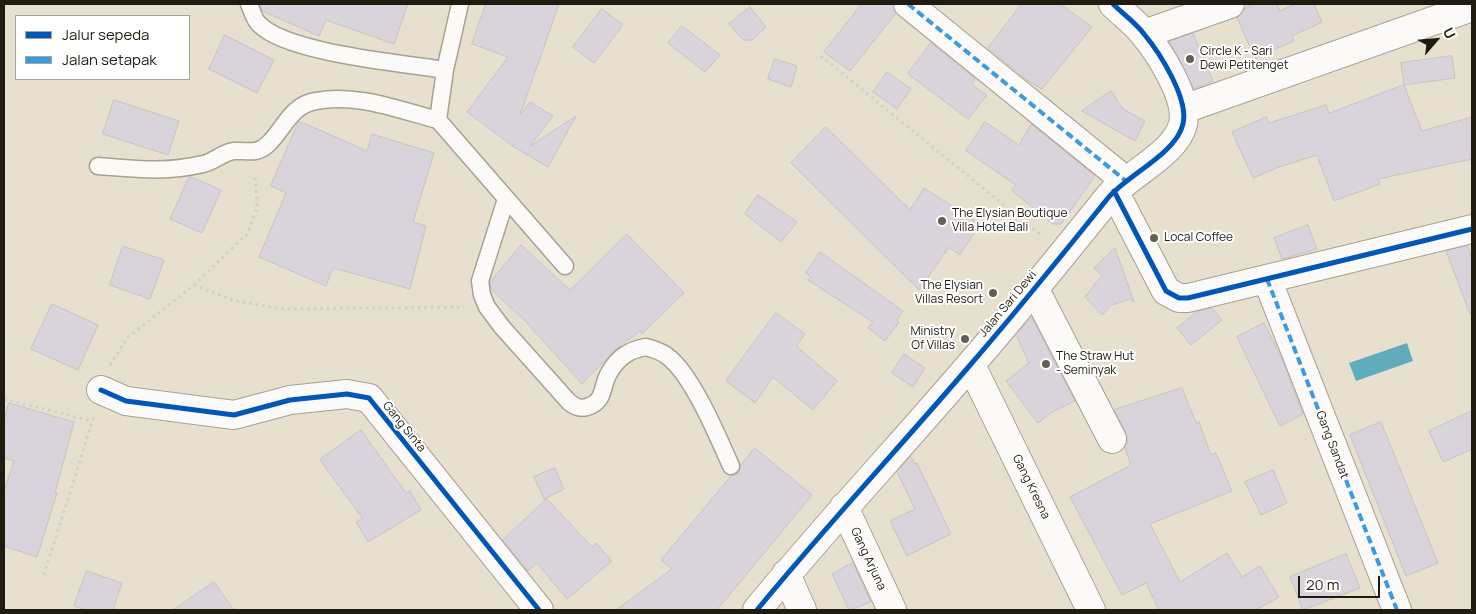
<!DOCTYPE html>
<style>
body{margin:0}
#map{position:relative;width:1476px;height:614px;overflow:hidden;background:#e7e0cf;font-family:Manrope,sans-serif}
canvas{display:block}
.frame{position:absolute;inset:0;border:5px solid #201b10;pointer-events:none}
.legend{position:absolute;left:15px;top:15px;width:175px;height:65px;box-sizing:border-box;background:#fff;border:1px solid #a6a49f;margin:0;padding:6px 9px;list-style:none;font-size:15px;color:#201b10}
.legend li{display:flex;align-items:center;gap:10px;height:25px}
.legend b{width:25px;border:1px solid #a6a49f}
.north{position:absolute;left:1411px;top:15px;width:50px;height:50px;-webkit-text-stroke:4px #fff;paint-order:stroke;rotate:63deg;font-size:14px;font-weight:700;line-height:20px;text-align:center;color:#201b10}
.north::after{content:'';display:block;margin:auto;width:18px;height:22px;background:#201b10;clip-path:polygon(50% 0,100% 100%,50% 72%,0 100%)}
.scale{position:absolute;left:1298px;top:576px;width:82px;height:22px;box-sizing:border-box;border:2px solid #201b10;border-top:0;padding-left:6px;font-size:15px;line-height:18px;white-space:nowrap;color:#201b10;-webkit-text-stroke:4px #fff;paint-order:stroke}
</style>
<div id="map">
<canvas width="1476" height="614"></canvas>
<div class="frame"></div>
<ul class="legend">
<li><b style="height:6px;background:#0057b8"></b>Jalur sepeda</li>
<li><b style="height:6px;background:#3c9bde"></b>Jalan setapak</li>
</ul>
<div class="north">U</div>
<div class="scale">20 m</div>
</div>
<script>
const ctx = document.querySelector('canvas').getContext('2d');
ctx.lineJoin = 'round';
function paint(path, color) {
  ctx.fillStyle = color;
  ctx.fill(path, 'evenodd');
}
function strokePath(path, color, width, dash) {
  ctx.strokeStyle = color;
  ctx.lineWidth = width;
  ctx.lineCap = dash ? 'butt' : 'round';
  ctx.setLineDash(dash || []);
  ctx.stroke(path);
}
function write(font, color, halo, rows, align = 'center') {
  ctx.font = font + ' Manrope,sans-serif';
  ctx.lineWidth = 4;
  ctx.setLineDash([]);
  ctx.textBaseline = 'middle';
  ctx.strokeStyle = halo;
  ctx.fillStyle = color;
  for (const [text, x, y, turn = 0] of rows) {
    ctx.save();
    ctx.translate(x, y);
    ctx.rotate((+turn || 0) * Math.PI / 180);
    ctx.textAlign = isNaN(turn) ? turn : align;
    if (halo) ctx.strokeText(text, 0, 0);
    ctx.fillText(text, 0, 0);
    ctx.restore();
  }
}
paint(new Path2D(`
 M1407 343 1413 361 1356 381 1349 363Z`), '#61acbc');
const building = new Path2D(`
 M260 4H408L394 44 326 20 319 36 262 11Z
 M486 4H559L520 115 530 102 553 116 530 146 576 116 548 167 514 147 467 112 508 57 472 44Z
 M862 4H893L896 13 850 71 824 52Z
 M1022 4H1060L1092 27 1042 89 1027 80 988 48Z
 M1254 4H1277L1280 11 1295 4H1314L1322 22 1292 36 1294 41 1255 58 1237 18 1245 8Z
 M750 7 766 27 752 40H743L729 24Z
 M602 9 623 25 594 63 573 47Z
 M682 26 720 55 705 72 668 43Z
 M1193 33 1213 81 1194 89 1169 42Z
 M225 35 274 60 257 93 209 69Z
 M931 43 975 79 972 85 987 95 968 119 908 74Z
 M1452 56 1455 78 1404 85 1401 63Z
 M775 59 797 66 791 87 768 79Z
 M887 72 911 89 897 109 873 92Z
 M1404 85 1422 131 1472 117V159L1378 179 1380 184 1334 201 1317 155 1279 167 1253 178 1232 132 1266 117 1269 123 1326 105 1329 113Z
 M1111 91 1123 109 1145 121 1135 141 1082 111Z
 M114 100 179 121 168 155 103 134Z
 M299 121 367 151 372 134 434 153 413 222 426 226 410 289 333 268 326 286 259 257 286 193 271 186Z
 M985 122 1019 145 1031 124 1095 176 1061 224H1053L1011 190 1016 185 966 151Z
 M826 127 910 210 924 188 980 224 960 255 949 247 919 290 791 163Z
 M191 177 221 190 202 233 170 219 189 177Z
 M758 195 797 222 781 242 745 214Z
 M1308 225 1317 249 1282 259 1274 238Z
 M627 234 684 293 642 334 640 331 614 351 582 384 526 322 491 289 490 282 521 245 570 290Z
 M123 246 164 260 150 299 110 285Z
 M1467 246 1472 259V314H1470L1446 251Z
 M1115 248 1134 302 1130 299 1112 305 1102 315 1085 297 1102 275 1094 268Z
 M820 252 903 311 897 320 899 322 885 341 868 328 873 322 808 280 811 277 806 273Z
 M52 304 98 325 78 370 31 349Z
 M1212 308 1222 320 1191 345 1177 328 1196 312Z
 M776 313 805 334 796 346 837 381 813 410 773 377 755 403 726 381Z
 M1032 318 1075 401 1052 412 1038 423 1006 381 1029 363 1016 335Z
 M1264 323 1283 361 1303 414 1280 426 1237 337Z
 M904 354 925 368 913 387 892 373Z
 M1182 388 1196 423 1199 422 1211 455 1216 453 1232 491 1150 524 1180 582 1227 553 1242 577 1260 566 1279 597 1256 610H1159L1146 583 1122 595 1070 497 1131 465 1125 448 1128 440 1126 432 1114 410Z
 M9 403 74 422 55 493H57L37 557 4 546V491L14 461 4 458V422Z
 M1472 411V449L1443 462 1429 431Z
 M1381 422 1438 563 1406 576 1350 435Z
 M361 430 406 493 410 491 421 510 368 542 356 522 363 519 320 460Z
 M755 448 812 495 717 610H616L672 569 661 560 731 476 739 472 741 465Z
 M911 457 915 464 917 463 951 534 907 556 890 521 915 509 897 472Z
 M555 468 564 489 544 499 534 477Z
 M1273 470 1287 503 1261 515 1245 482Z
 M547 499 592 547 596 543 612 561 567 599 537 563 528 571 503 540Z
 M1346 554 1360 588 1303 610 1290 577Z
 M853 563 871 602 849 610 832 574Z
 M87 571 122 583 113 610H87L74 606Z
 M214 582 234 610H173Z`);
paint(building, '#d9d4dc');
strokePath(building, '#c5c2c0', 1);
const service = new Path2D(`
 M249 4C252 10 254 20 259 24 286 53 402 63 445 70
 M460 4 445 70 438 120 565 266
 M98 166C137 169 164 173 203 164 214 162 223 152 234 151 247 150 256 155 267 145 284 130 290 105 316 101 357 93 399 110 438 120
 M506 199 480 281 482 295 487 307 502 327 569 402C575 407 580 409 587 407 606 401 601 386 609 373 618 357 629 350 646 347 653 349 661 351 667 356 692 374 718 437 731 466`);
const minor = new Path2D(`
 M908 4 1126 181
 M1144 34 1230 4
 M1184 109 1472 7
 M1114 191 1166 291 1179 298H1188L1472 229
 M1267 279 1397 610
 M1034 288 1112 439
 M971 365 1091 610
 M101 390 126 401 234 415 290 400 347 394 369 398 539 610
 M844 507 892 610
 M786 574 802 610
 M757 610C826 526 900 447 971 364 1018 310 1063 254 1108 198 1127 175 1176 154 1183 124 1189 99 1160 53 1144 34 1136 23 1123 14 1113 4`);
strokePath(service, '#a7a194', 19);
strokePath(minor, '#a7a194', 30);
strokePath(new Path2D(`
 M821 56 1043 237
 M194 285 235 301 284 309 464 307
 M110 365 127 338 194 285 248 233 257 208 255 173
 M4 399 92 421
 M44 575 94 416`), '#d1cfca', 3, [2.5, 4]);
strokePath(service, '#fbfaf8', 16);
strokePath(minor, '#fbfaf8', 28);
strokePath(new Path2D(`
 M908 4 1126 181
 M1267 279 1397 610`), '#3c9bde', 4, [8, 4]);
strokePath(new Path2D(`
 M1114 191 1166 291 1179 298H1188L1472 229
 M101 390 126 401 234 415 290 400 347 394 369 398 539 610
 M757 610C826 526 900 447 971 364 1018 310 1063 254 1108 198 1127 175 1176 154 1183 124 1189 99 1160 53 1144 34 1136 23 1123 14 1113 4`), '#0057b8', 5);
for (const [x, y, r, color] of [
 [1190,59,5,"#666053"],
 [942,221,5,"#666053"],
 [1154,238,5,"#666053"],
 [993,293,5,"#666053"],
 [965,339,5,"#666053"],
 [1046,364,5,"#666053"]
]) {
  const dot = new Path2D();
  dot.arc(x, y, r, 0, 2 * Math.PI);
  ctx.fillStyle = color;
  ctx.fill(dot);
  strokePath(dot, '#fff', 2);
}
write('12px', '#201b10', '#fff', [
 ["Circle K - Sari",1200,52],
 ["Dewi Petitenget",1200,66],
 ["The Elysian Boutique",952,214],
 ["Villa Hotel Bali",952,228],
 ["Local Coffee",1164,238],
 ["The Elysian",983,286,"right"],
 ["Villas Resort",983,300,"right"],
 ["Ministry",955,332,"right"],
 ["Of Villas",955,346,"right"],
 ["The Straw Hut",1056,357],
 ["- Seminyak",1056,371]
], 'left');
write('12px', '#201b10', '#fff', [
 ["Jalan Sari Dewi",1008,304,-50],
 ["Gang Sinta",404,427,51],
 ["Gang Sandat",1332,445,69],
 ["Gang Kresna",1031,487,64],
 ["Gang Arjuna",868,559,65]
]);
</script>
